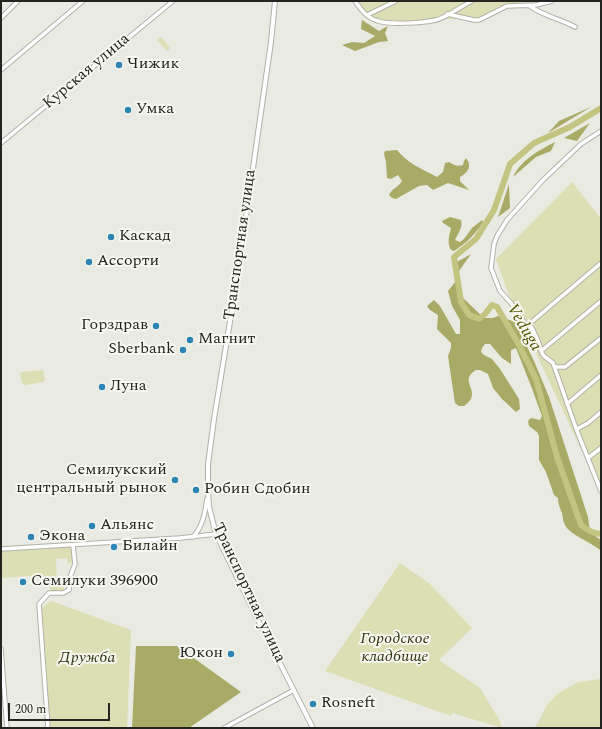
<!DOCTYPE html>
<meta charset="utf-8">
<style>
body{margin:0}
#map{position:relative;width:602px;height:729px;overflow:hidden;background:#e9eae1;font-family:Spectral,serif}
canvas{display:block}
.frame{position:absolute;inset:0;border:2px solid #242420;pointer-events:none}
.scale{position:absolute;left:8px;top:703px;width:102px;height:18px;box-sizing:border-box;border:2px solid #242420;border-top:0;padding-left:5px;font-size:12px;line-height:14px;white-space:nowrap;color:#242420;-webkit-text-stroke:3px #f6f7ee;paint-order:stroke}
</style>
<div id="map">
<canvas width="602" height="729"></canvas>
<div class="frame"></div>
<div class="scale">200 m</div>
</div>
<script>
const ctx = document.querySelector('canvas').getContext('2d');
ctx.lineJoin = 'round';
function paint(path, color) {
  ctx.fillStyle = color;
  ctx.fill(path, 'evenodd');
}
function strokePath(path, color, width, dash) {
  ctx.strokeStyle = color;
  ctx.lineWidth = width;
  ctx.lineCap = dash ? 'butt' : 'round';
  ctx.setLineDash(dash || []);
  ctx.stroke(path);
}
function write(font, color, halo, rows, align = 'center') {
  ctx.font = font + ' Spectral,serif';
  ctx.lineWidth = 4;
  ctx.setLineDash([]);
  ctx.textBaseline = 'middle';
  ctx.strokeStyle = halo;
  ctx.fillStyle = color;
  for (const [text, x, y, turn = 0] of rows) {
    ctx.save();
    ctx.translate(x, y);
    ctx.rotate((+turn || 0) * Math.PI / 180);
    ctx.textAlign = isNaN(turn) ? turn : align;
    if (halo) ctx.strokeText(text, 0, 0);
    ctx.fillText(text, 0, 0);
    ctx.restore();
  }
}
paint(new Path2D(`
 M358 1H542C533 4 524 1 515 3 503 4 495 14 485 17 470 21 456 18 442 19 423 20 399 24 380 20 370 18 363 9 358 1Z
 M161 37 170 48 167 51 157 40Z
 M572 182 601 219V485L593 475 508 293 496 259Z
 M43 370 45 380 43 382 25 385 22 383 20 374 22 372Z
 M70 547 73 549 74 562 68 564 67 558 56 559 57 587H64L63 592H52L44 578 40 575 1 578V551Z
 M400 563 430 584 472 628 439 660 480 688 500 721 502 728 452 713 451 716 325 671Z
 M51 601 131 630 127 728H50L41 608Z
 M601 679V728H534L539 721 547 705 557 694 578 682Z`), '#dcdeb4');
paint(new Path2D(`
 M362 20 379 31 388 26 385 33 388 41 379 42 355 51 342 45 352 42 364 43 375 36 361 29Z
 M591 107 548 133 559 121Z
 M590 123 577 141 564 138Z
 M555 142 551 151 536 157 513 177C522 159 538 151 555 142Z
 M397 150C407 163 422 169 437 177L443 172 445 163 449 162C454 165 457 167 463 165L464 161 466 158C473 167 467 173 460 177V181L469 190 448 183 433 190 427 185 419 186 396 199 392 198 389 195C392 188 399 187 402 181L398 175 391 179 387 178 386 162 384 154 385 151Z
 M509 184 510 208 498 217Z
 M450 217 461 220C463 227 458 234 455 240L460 242 464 239 472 228 482 220 483 222C476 234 465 244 454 251L451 250C447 243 449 236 451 228L443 223 442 221Z
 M471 254 459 271 457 262Z
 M456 281V285L463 298 484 318H493L498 316 515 322 534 361 549 397 588 517C590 532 589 532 601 540V551C592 542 571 536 565 525 563 522 563 517 562 513 560 508 558 504 558 498L554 495 546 472 539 460V436L537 432 529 426 528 421 531 418 540 420 542 416 531 386 516 348 511 350V364L502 358 490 344H485L482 348 481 352 484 355 492 359 500 369 519 399 520 409 516 412 502 399 493 388 488 374 480 370H476C456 382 485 391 464 406H459L455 403 448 356 451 348V343L437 329 438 315 430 310 427 306 434 300 440 306 456 334H460V320L452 306 448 291Z
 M136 646H177L241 692 189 728H132Z`), '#a8aa66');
strokePath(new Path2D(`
 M601 108 570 127 534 143 510 164 494 210 476 239 454 257 461 302 469 315 479 319 485 314 492 305 497 307 518 343 536 379 557 457 581 525C587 530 593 534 601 534`), '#c2c480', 6);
const minor = new Path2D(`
 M355 1C361 10 367 18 378 21 390 25 423 23 436 20 445 18 462 6 472 1
 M530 6C543 16 561 19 575 27
 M447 14 474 20H479L507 6 536 5 552 1
 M367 15 396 1
 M1 18 18 1
 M1 70 83 1
 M601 131 581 144 543 180 507 220 497 236 494 244 491 268 500 291 511 303 524 322 532 328 538 341 542 353 544 356 553 363 577 431 601 491
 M1 143 173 1
 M528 325 601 263
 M541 351 601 301
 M555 367H565L601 338
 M567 404 601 375
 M577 429 588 423 601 412
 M588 458 601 448
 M193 537C203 526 205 513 207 499
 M1 549 180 538 216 534
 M1 649 7 728
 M48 728 39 604 49 593H63L69 590 70 577 75 564 73 545
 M224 728 294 690`);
const major = new Path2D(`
 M275 1 271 42 238 273 214 419 208 464V489L209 507 216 534 261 626 313 728`);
strokePath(minor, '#b1b1a9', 5.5);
strokePath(major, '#b1b1a9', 6);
strokePath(minor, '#fff', 3.5);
strokePath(major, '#fff', 4);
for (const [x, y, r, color] of [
 [119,65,4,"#2b85b3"],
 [128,110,4,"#2b85b3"],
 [111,237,4,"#2b85b3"],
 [89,262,4,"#2b85b3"],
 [156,326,4,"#2b85b3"],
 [190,340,4,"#2b85b3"],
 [183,350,4,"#2b85b3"],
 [102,387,4,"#2b85b3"],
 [175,480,4,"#2b85b3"],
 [196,490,4,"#2b85b3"],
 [92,526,4,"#2b85b3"],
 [31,537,4,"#2b85b3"],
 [114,547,4,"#2b85b3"],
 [23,582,4,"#2b85b3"],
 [231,654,4,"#2b85b3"],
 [313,704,4,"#2b85b3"]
]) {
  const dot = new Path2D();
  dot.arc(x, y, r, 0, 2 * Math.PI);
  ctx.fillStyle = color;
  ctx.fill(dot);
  strokePath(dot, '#f6f7ee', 1.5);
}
write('16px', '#242420', '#f6f7ee', [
 ["Чижик",127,65],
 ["Умка",136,110],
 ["Каскад",119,237],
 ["Ассорти",97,262],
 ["Горздрав",148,326,"right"],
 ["Магнит",198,340],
 ["Sberbank",175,350,"right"],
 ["Луна",110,387],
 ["Семилукский",167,471,"right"],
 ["центральный рынок",167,489,"right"],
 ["Робин Сдобин",204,490],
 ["Альянс",100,526],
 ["Экона",39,537],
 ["Билайн",122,547],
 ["Семилуки 396900",31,582],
 ["Юкон",223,654,"right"],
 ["Rosneft",321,704]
], 'left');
write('16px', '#242420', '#f6f7ee', [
 ["Курская улица",87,72,-40],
 ["Транспортная улица",241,245,-82],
 ["Транспортная улица",248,593,65]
]);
write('italic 16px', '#333415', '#f6f7ee', [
 ["Городское",395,640],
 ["кладбище",395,658],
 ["Дружба",87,659]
]);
write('italic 17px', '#550', '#f6f7ee', [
 ["Veduga",523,328,59]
]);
</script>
